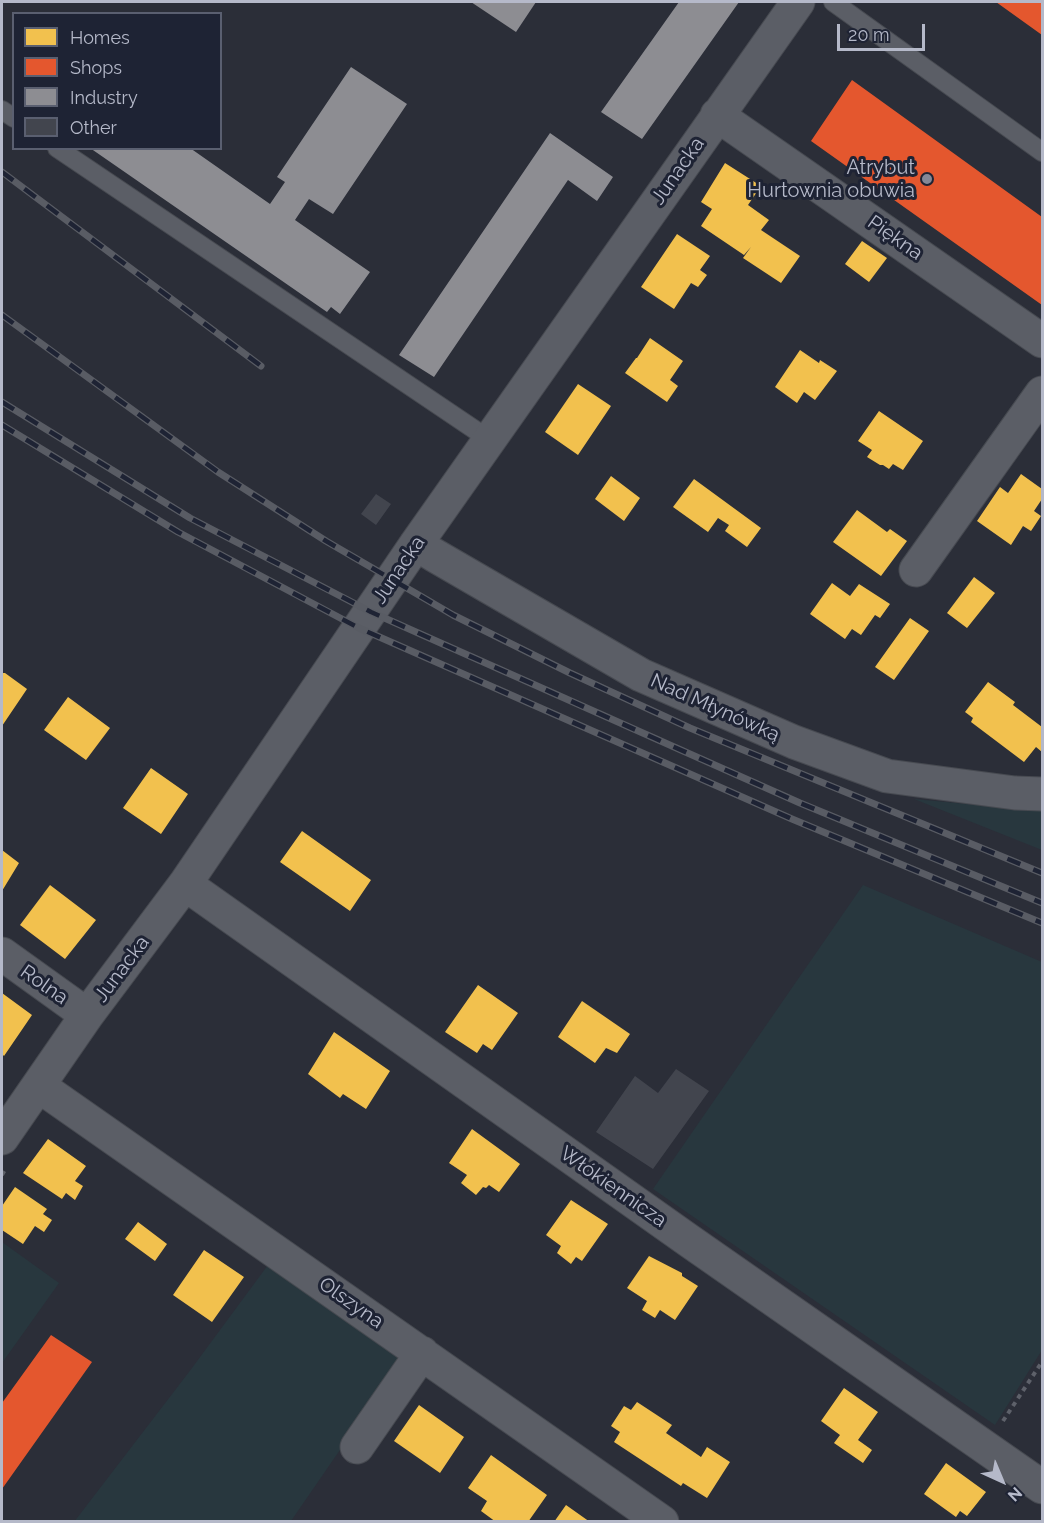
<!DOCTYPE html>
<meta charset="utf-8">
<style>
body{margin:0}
#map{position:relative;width:1044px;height:1523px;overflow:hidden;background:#2b2e38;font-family:Raleway,sans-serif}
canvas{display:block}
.frame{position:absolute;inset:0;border:3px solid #b5b9c9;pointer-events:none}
.legend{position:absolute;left:12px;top:12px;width:210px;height:138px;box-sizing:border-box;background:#1e2334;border:2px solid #5a5f70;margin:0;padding:8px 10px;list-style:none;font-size:18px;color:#b5b9c9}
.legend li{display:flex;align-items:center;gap:12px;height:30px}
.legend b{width:30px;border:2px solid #5a5f70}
.north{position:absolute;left:972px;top:1451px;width:60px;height:60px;-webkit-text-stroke:4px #1e2334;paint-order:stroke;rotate:136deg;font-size:16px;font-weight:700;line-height:24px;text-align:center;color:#b5b9c9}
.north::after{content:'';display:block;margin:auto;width:21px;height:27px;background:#b5b9c9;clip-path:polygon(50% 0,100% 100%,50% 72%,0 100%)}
.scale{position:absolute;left:837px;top:24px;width:88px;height:27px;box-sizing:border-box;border:3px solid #b5b9c9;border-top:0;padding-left:8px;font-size:18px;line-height:21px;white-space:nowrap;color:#b5b9c9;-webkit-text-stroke:4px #1e2334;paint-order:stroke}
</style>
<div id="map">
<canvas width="1044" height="1523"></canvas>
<div class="frame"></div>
<ul class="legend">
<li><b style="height:16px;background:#f2c14e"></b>Homes</li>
<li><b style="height:16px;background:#e4572e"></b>Shops</li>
<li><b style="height:16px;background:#8d8d92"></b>Industry</li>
<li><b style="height:16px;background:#42454e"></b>Other</li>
</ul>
<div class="north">N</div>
<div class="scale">20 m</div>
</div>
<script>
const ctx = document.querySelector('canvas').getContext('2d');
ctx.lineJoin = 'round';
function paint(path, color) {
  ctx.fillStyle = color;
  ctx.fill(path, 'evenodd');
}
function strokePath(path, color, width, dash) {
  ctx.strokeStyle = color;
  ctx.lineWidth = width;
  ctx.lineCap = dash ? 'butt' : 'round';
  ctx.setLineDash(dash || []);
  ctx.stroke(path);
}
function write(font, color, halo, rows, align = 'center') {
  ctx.font = font + ' Raleway,sans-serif';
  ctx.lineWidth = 6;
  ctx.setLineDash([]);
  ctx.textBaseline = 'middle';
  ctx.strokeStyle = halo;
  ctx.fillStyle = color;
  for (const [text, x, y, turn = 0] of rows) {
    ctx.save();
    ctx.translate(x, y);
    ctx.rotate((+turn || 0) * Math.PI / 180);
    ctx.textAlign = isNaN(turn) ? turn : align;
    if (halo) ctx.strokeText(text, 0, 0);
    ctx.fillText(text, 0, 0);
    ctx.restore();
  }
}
paint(new Path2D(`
 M914 799 1042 811V850Z
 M863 885 1042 962V1350L995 1425 653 1189Z
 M2 1242 59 1283 2 1363Z
 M268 1265 402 1360 291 1521 74 1522 189 1372Z`), '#28373e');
paint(new Path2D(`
 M725 163 761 186 748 205 769 220 761 230 800 256 781 283 743 258 751 247 744 255 701 226 712 209 701 202Z
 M677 234 710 256 700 270 707 275 698 287 691 283 674 309 641 287Z
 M862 241 887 258 869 282 845 264Z
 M650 338 683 361 670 380 678 386 667 402 625 373 636 358H637Z
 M800 350 819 363 820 360 837 371 815 400 804 392 797 403 775 387Z
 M578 384 611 406 578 455 545 432Z
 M879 411 923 441 903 470 893 464 889 469 883 465H880L867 457 872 450 858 441Z
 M1021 474 1042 489V499L1034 511 1041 516 1031 531 1023 526 1011 545 977 521 1000 487 1008 493Z
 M611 476 640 498 624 521 595 499Z
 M694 479 761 528 747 547 725 531 729 525 718 518 708 532 673 507Z
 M857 510 887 532 890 529 907 541 881 576 833 542Z
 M974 577 995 593 967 628 947 613Z
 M832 583 850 596 859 584 890 604 880 618 875 615 861 635 852 629 845 639 810 614Z
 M910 618 929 631 894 680 875 667Z
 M2 673H5L27 689 2 726Z
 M988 682 1015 702 1013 705 1042 727V752L1036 747 1024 762 971 722 973 718 965 712Z
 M68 697 110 728 86 760 44 730Z
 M151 768 188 794 161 834 123 808Z
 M302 831 371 880 350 911 280 862Z
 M2 850 19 863 2 891Z
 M50 885 96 920 65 959 20 925Z
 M478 985 518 1013 492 1050 483 1044 477 1053 445 1032Z
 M2 993 32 1015 4 1056 2 1054Z
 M582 1001 630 1034 617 1053 606 1048 595 1063 558 1037Z
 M334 1032 390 1071 366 1109 343 1094 340 1098 308 1074Z
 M472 1129 520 1164 499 1192 489 1185 486 1188 483 1187 476 1195 461 1183 467 1175 449 1163Z
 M48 1139 86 1166 75 1181 83 1186 75 1200 66 1193 62 1199 23 1173Z
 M15 1187 47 1209 43 1214 52 1220 44 1232 35 1226 23 1244 2 1230V1206Z
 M571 1200 608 1224 582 1261 576 1257 571 1264 557 1253 561 1246 546 1235Z
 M138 1222 167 1244 155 1261 125 1239Z
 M204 1250 244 1277 212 1322 173 1295Z
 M649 1256 682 1273V1276L698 1286 675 1320 660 1310 655 1318 642 1310 647 1301 627 1288Z
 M844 1388 878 1412 858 1440 872 1450 863 1463 834 1443 840 1435 821 1421Z
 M637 1402 672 1425 666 1433 701 1457 707 1447 730 1462 707 1498 683 1483 681 1486 614 1442 620 1432 611 1426 624 1406 631 1410Z
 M419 1405 464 1437 440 1473 394 1441Z
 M491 1455 547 1495 528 1522H496L481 1511 487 1501 468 1488Z
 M946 1463 986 1492 967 1516 960 1511 956 1517 924 1494Z
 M566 1505 590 1522H554Z`), '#f2c14e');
paint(new Path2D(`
 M996 2H1042V35Z
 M852 80 1042 217V305L811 141Z
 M51 1335 92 1362 2 1489V1403Z`), '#e4572e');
paint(new Path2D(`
 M471 2H536L516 32Z
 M679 2H739L642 139 601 112Z
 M351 67 407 104 333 214 309 199 295 220 370 272 340 314 331 307 327 312 90 148H190L270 204 285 182 277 177Z
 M550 133 613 177 597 201 568 180 434 377 399 355Z`), '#8d8d92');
paint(new Path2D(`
 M376 494 391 504 376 525 361 514Z
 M676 1069 709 1091 653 1169 596 1132 635 1076 658 1093Z`), '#42454e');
const lane = new Path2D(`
 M833 2 1042 152
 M2 110 14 118
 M57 148 490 440`);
const street = new Path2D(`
 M717 115 1042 341
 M416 544 434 555 641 675 794 742 887 776 1015 793 1042 794
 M916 570 1042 393
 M185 884 688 1240 1042 1487
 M2 954 87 1015
 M39 1086 662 1522
 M2 1138 87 1015 185 884 416 544 798 2
 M357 1447 422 1353`);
strokePath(lane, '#474a51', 20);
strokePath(street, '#474a51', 35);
strokePath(new Path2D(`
 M2 1175 6 1168
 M1003 1421 1042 1362`), '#5e616a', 4, [4.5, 4.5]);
strokePath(lane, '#5b5e66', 18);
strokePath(street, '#5b5e66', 33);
const rail = new Path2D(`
 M2 172 261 366
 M2 315 218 472 326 541 453 615 570 673 690 728 1042 873
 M2 402 190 518 371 612 800 803 1042 903
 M2 425 178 532 359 628 792 819 1042 923`);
strokePath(rail, '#595c64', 7);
strokePath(rail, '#1e2334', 4.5, [14]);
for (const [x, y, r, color] of [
 [927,179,6,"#858896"]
]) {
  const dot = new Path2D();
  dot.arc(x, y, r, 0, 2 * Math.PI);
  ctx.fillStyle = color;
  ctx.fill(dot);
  strokePath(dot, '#1e2334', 2);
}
write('20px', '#b5b9c9', '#1e2334', [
 ["Atrybut",915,168],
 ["Hurtownia obuwia",915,191]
], 'right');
write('20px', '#b5b9c9', '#1e2334', [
 ["Junacka",678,171,-55],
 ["Piękna",895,238,35],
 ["Junacka",399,570,-56],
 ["Nad Młynówką",715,708,24],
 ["Junacka",122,969,-53],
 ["Rolna",44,985,35],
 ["Włókiennicza",613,1187,35],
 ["Olszyna",351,1303,35]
]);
</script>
